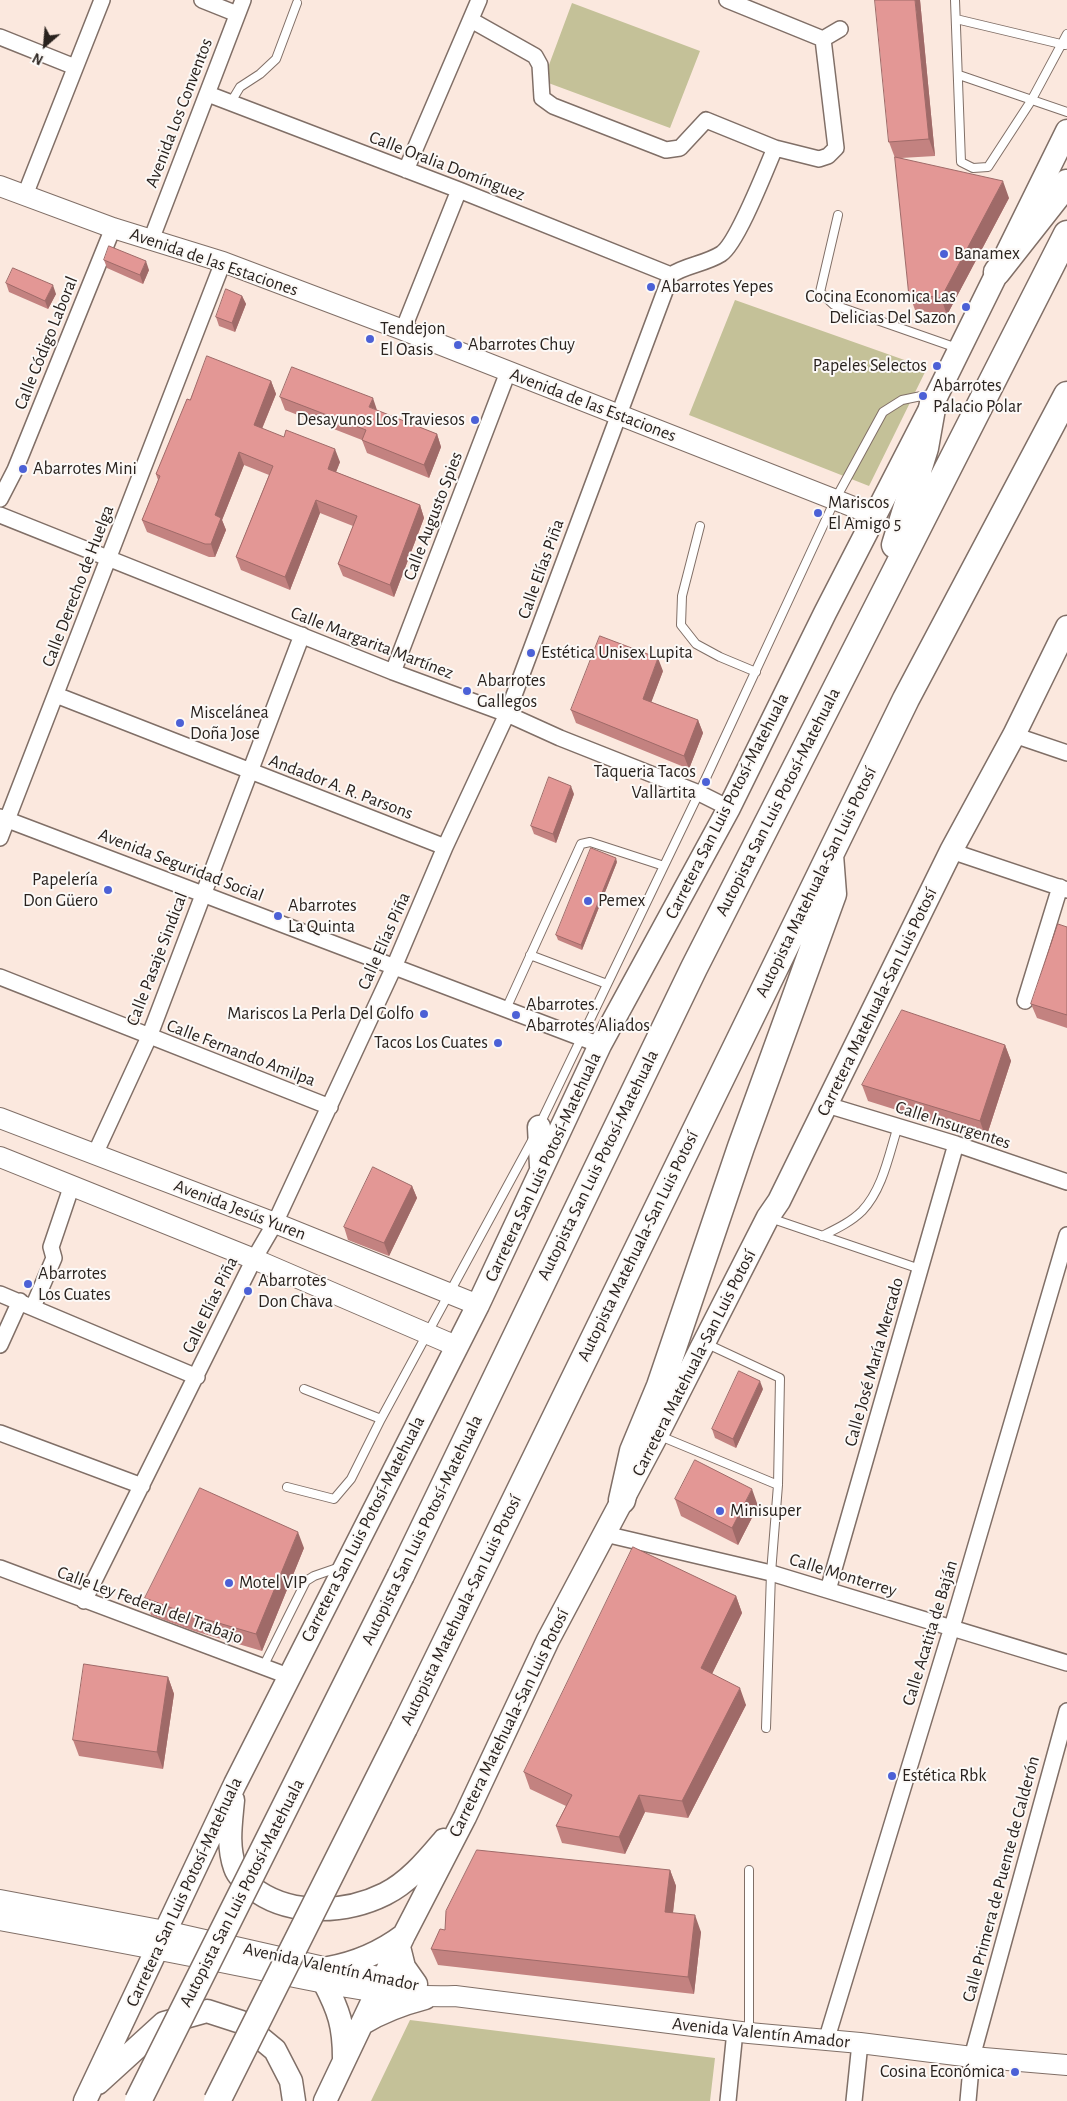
<!DOCTYPE html>
<meta charset="utf-8">
<style>
body{margin:0}
#map{position:relative;width:1067px;height:2101px;overflow:hidden;background:#fbe8de;font-family:"Alegreya Sans",sans-serif}
canvas{display:block}
.north{position:absolute;left:20px;top:20px;width:50px;height:50px;-webkit-text-stroke:4px #fcf9f7;paint-order:stroke;rotate:207deg;font-size:14px;font-weight:700;line-height:20px;text-align:center;color:#29221e}
.north::after{content:'';display:block;margin:auto;width:18px;height:22px;background:#29221e;clip-path:polygon(50% 0,100% 100%,50% 72%,0 100%)}
</style>
<div id="map">
<canvas width="1067" height="2101"></canvas>
<div class="north">N</div>
</div>
<script>
const ctx = document.querySelector('canvas').getContext('2d');
ctx.lineJoin = 'round';
function paint(path, color) {
  ctx.fillStyle = color;
  ctx.fill(path, 'evenodd');
}
function strokePath(path, color, width, dash) {
  ctx.strokeStyle = color;
  ctx.lineWidth = width;
  ctx.lineCap = dash ? 'butt' : 'round';
  ctx.setLineDash(dash || []);
  ctx.stroke(path);
}
function write(font, color, halo, rows, align = 'center') {
  ctx.font = font + ' "Alegreya Sans",sans-serif';
  ctx.lineWidth = 4;
  ctx.setLineDash([]);
  ctx.textBaseline = 'middle';
  ctx.strokeStyle = halo;
  ctx.fillStyle = color;
  for (const [text, x, y, turn = 0] of rows) {
    ctx.save();
    ctx.translate(x, y);
    ctx.rotate((+turn || 0) * Math.PI / 180);
    ctx.textAlign = isNaN(turn) ? turn : align;
    if (halo) ctx.strokeText(text, 0, 0);
    ctx.fillText(text, 0, 0);
    ctx.restore();
  }
}
paint(new Path2D(`
 M572 3 700 51 670 128 543 81Z
 M735 300 927 368 869 486 689 415Z
 M410 2020 715 2058 710 2101H371Z`), '#c4c198');
const lane = new Path2D(`
 M955 0 961 162 973 168 988 167 1031 101 1067 34
 M956 19 1065 45
 M959 75 1067 112
 M231 102 240 87 260 74 276 59 297 3
 M838 215 820 292 834 305 957 348
 M700 526 682 596 681 625 696 644 720 657 756 672
 M530 955 607 984
 M506 1009 581 844 590 842 664 866
 M540 1124 699 793 835 500 883 412 902 400 931 394
 M770 1218 920 1269
 M822 1236C836 1229 851 1222 862 1211 883 1189 889 1154 898 1126
 M705 1343 780 1378 778 1485 771 1573 766 1728
 M304 1389 381 1419 534 1137
 M660 1436 778 1485
 M287 1487 334 1499 351 1479 381 1419
 M263 1667 306 1581 314 1576 340 1567
 M749 2031V1870`);
const street = new Path2D(`
 M202 0 237 14
 M727 0 823 39
 M471 20 535 56 540 65 542 98 553 106 666 150 680 148 706 120 775 148
 M0 37 75 67
 M823 39 840 29
 M208 94 459 190 671 275
 M406 170 479 0
 M25 195 102 0
 M151 240 243 0
 M403 330 459 190
 M0 499 15 470 113 228
 M0 515 393 672 507 714 560 738 699 793 729 808
 M393 672 508 372
 M56 695 445 847
 M1014 735 1067 753
 M0 817 600 1045
 M0 838 223 262
 M951 851 1067 890
 M0 977 330 1107
 M1025 1001 1060 887
 M827 1105 956 1144 1067 1182
 M95 1154 149 1037 302 635
 M0 1294 197 1377
 M33 1307 54 1258 51 1247 72 1185
 M0 1345 20 1301
 M0 1433 142 1486
 M605 1534 771 1573 1067 1663
 M0 1568 288 1676
 M828 1590 956 1144
 M84 1601 254 1259 275 1223 394 967 445 847 507 714 671 275C686 265 705 264 721 254 737 244 766 169 775 148L819 159 828 156 836 148 823 39
 M826 2041 952 1627 1067 1235
 M728 2101 735 2031
 M854 2101 860 2043
 M968 2101 972 2057 1067 1711`);
const secondary = new Path2D(`
 M0 186 113 228 223 262 403 330 874 515
 M0 1118 275 1223 478 1305
 M0 1157 254 1259 456 1346
 M0 1900 165 1931 328 1968 397 1980
 M0 1920C82 1935 164 1950 246 1967 312 1980 387 1999 455 1996L749 2033 860 2043 972 2057 1067 2065`);
const primary = new Path2D(`
 M539 1127 541 1166
 M233 1800C231 1823 227 1845 235 1868 238 1877 249 1886 258 1892 294 1916 347 1913 385 1894 409 1882 427 1860 444 1840
 M399 1947 404 1967 416 1984
 M363 2023C383 2011 402 2004 425 1998
 M344 2058C344 2026 339 2011 324 1982L328 1968C357 1963 380 1953 404 1935
 M98 2083 164 2023 207 2011 241 2022 275 2050 291 2081 294 2101
 M85 2101 235 1784 478 1305 600 1045 729 808 825 613 933 403 1067 131
 M325 2101 404 1935 465 1817 548 1640 657 1435 768 1217 779 1201 951 851 1014 735 1067 627`);
const highway = new Path2D(`
 M997 272 1067 183
 M895 545 925 448 933 403
 M622 1500 633 1451 660 1386 741 1147 833 894 830 855
 M401 1575 694 968 1067 234
 M404 1728 906 699 1067 395`);
strokePath(lane, '#806f67', 10);
strokePath(street, '#806f67', 18);
strokePath(secondary, '#806f67', 22);
strokePath(primary, '#806f67', 25);
strokePath(highway, '#806f67', 29);
strokePath(lane, '#fff', 8);
strokePath(street, '#fff', 15);
strokePath(secondary, '#fff', 20);
strokePath(primary, '#fff', 22);
strokePath(highway, '#fff', 26);
const highwayBridge = new Path2D(`
 M138 2101 401 1575
 M217 2101 404 1728`);
strokePath(highwayBridge, '#806f67', 29, []);
strokePath(highwayBridge, '#fff', 26);
paint(new Path2D(`
 M920 0 935 156 901 158 1009 198 947 315 915 310 909 293 895 158 889 142Z
 M104 260 149 270 143 284 107 268Z
 M6 283 56 294 48 309 9 292Z
 M242 296 246 304 235 332 219 326 216 317Z
 M271 381 276 394 262 429 340 462 336 472 420 505 424 518 394 597 343 576 338 564 353 526 320 513 290 590 241 570 236 557 269 475 244 465 222 520 226 530 215 557H209L147 532 142 520 158 480 156 474 190 400Z
 M280 397 377 411 437 434 441 447 429 478 367 453 362 440 285 410Z
 M663 671 651 702 698 720 703 733 689 769 576 723 571 710Z
 M574 794 556 843 534 834 531 826Z
 M617 862 582 950 558 940 556 935Z
 M1067 927V1028L1037 1018 1031 1004Z
 M1005 1045 1011 1061 986 1138 868 1101 862 1085Z
 M412 1186 417 1198 389 1256 348 1240 344 1227Z
 M763 1389 736 1448 715 1438 712 1429Z
 M675 1499 758 1506 738 1545 681 1516Z
 M304 1548 262 1651 194 1631 151 1615 145 1598Z
 M736 1596 742 1613 712 1674 746 1705 688 1818 645 1812 625 1854 562 1843 556 1826 566 1806 530 1789 524 1772Z
 M168 1677 174 1694 163 1769 79 1756 73 1740Z
 M670 1870 676 1886 673 1913 701 1932 694 1994 438 1965 431 1949 445 1930Z`), '#c38280');
paint(new Path2D(`
 M915 0H920L935 156 929 139Z
 M1003 181 1009 198 947 315 941 298Z
 M146 261 149 270 143 284 140 275Z
 M53 285 56 294 48 309 45 301Z
 M242 296 246 304 235 332 232 323Z
 M271 381 276 394 258 438 254 425Z
 M373 398 377 410 369 407Z
 M437 434 441 447 429 478 424 465Z
 M335 449 340 462 332 482 328 469Z
 M239 452 244 465 222 520 226 530 215 557 211 544 215 515Z
 M316 500 320 513 290 590 285 577Z
 M420 505 424 518 394 597 390 585Z
 M658 658 663 671 648 711 643 699Z
 M698 720 703 733 689 769 684 756Z
 M571 786 574 794 556 843 553 834Z
 M616 858 617 862 582 950 581 945Z
 M1005 1045 1011 1061 986 1138 980 1121Z
 M412 1186 417 1198 389 1256 384 1243Z
 M760 1381 763 1389 736 1448 733 1439Z
 M752 1489 758 1506 738 1545 732 1528Z
 M298 1532 304 1548 262 1651 256 1634Z
 M736 1596 742 1613 707 1684 701 1668Z
 M168 1677 174 1694 163 1769 157 1752Z
 M740 1688 746 1705 688 1818 682 1801Z
 M639 1795 645 1812 625 1854 619 1837Z
 M670 1870 676 1886 671 1929 665 1912Z
 M695 1915 701 1932 694 1994 688 1977Z`), '#9f6a68');
const building = new Path2D(`
 M875 0H915L929 139 889 142Z
 M895 157 1003 181 941 298 909 293Z
 M109 246 146 261 140 275 104 260Z
 M13 268 53 285 45 301 6 283Z
 M226 289 242 296 232 323 216 317Z
 M207 356 271 381 254 425 284 437 286 430 335 449 328 469 420 505 390 585 338 564 357 516 316 500 285 577 236 557 273 466 239 452 215 515 221 518 211 544H205L142 520 160 476 156 474 168 445 187 399 190 400Z
 M292 367 373 398 369 407 437 434 424 465 362 440 366 430 280 397Z
 M600 636 658 658 643 699 698 720 684 756 571 710Z
 M549 777 571 786 553 834 531 826Z
 M591 848 616 858 581 945 556 935Z
 M1058 924 1067 927V1015L1031 1004Z
 M902 1010 1005 1045 980 1121 862 1085Z
 M373 1167 412 1186 384 1243 344 1227Z
 M739 1371 760 1381 733 1439 712 1429Z
 M695 1460 752 1489 732 1528 675 1499Z
 M200 1488 298 1532 256 1634 188 1614 145 1598Z
 M633 1547 736 1596 701 1668 740 1688 682 1801 639 1795 619 1837 556 1826 572 1795 524 1772Z
 M84 1664 168 1677 157 1752 73 1740Z
 M477 1850 670 1870 665 1912 695 1915 688 1977 431 1949 440 1929 445 1930 446 1911Z`);
paint(building, '#e39795');
strokePath(building, '#9f6a68', 1);
for (const [x, y, r, color] of [
 [944,254,5,"#4c61d6"],
 [651,287,5,"#4c61d6"],
 [966,307,5,"#4c61d6"],
 [370,339,5,"#4c61d6"],
 [458,345,5,"#4c61d6"],
 [937,366,5,"#4c61d6"],
 [923,396,5,"#4c61d6"],
 [475,420,5,"#4c61d6"],
 [23,469,5,"#4c61d6"],
 [818,513,5,"#4c61d6"],
 [531,653,5,"#4c61d6"],
 [467,691,5,"#4c61d6"],
 [180,723,5,"#4c61d6"],
 [706,782,5,"#4c61d6"],
 [108,890,5,"#4c61d6"],
 [588,901,5,"#4c61d6"],
 [278,916,5,"#4c61d6"],
 [424,1014,5,"#4c61d6"],
 [516,1015,5,"#4c61d6"],
 [498,1043,5,"#4c61d6"],
 [28,1284,5,"#4c61d6"],
 [248,1291,5,"#4c61d6"],
 [720,1511,5,"#4c61d6"],
 [229,1583,5,"#4c61d6"],
 [892,1776,5,"#4c61d6"],
 [1015,2072,5,"#4c61d6"]
]) {
  const dot = new Path2D();
  dot.arc(x, y, r, 0, 2 * Math.PI);
  ctx.fillStyle = color;
  ctx.fill(dot);
  strokePath(dot, '#fcf9f7', 2);
}
write('18px', '#29221e', '#fcf9f7', [
 ["Avenida Los Conventos",179,113,-69],
 ["Calle Oralia Domínguez",447,166,21],
 ["Avenida de las Estaciones",214,262,19],
 ["Calle Código Laboral",46,343,-68],
 ["Avenida de las Estaciones",593,405,21],
 ["Calle Augusto Spies",433,516,-69],
 ["Calle Elías Piña",541,569,-70],
 ["Calle Derecho de Huelga",78,586,-69],
 ["Calle Margarita Martínez",372,643,21],
 ["Andador A. R. Parsons",341,787,21],
 ["Autopista San Luis Potosí-Matehuala",778,802,-63],
 ["Carretera San Luis Potosí-Matehuala",727,806,-63],
 ["Avenida Seguridad Social",181,865,21],
 ["Autopista Matehuala-San Luis Potosí",816,882,-64],
 ["Calle Elías Piña",384,941,-66],
 ["Calle Pasaje Sindical",157,959,-69],
 ["Carretera Matehuala-San Luis Potosí",877,1002,-64],
 ["Calle Fernando Amilpa",241,1053,21],
 ["Calle Insurgentes",953,1125,18],
 ["Autopista San Luis Potosí-Matehuala",598,1165,-64],
 ["Carretera San Luis Potosí-Matehuala",543,1167,-65],
 ["Avenida Jesús Yuren",240,1210,21],
 ["Autopista Matehuala-San Luis Potosí",638,1246,-64],
 ["Calle Elías Piña",210,1305,-64],
 ["Calle José María Mercado",874,1362,-74],
 ["Carretera Matehuala-San Luis Potosí",694,1363,-63],
 ["Carretera San Luis Potosí-Matehuala",363,1529,-63],
 ["Autopista San Luis Potosí-Matehuala",422,1530,-64],
 ["Calle Monterrey",843,1575,17],
 ["Calle Ley Federal del Trabajo",150,1605,20],
 ["Autopista Matehuala-San Luis Potosí",461,1610,-64],
 ["Calle Acatita de Baján",930,1633,-73],
 ["Carretera Matehuala-San Luis Potosí",509,1723,-64],
 ["Calle Primera de Puente de Calderón",1001,1879,-75],
 ["Carretera San Luis Potosí-Matehuala",184,1892,-65],
 ["Autopista San Luis Potosí-Matehuala",242,1893,-63],
 ["Avenida Valentín Amador",331,1967,12],
 ["Avenida Valentín Amador",761,2033,6]
]);
write('18px', '#29221e', '#fcf9f7', [
 ["Banamex",954,254],
 ["Abarrotes Yepes",661,287],
 ["Cocina Economica Las",956,297,"right"],
 ["Delicias Del Sazon",956,318,"right"],
 ["Tendejon",380,329],
 ["El Oasis",380,350],
 ["Abarrotes Chuy",468,345],
 ["Papeles Selectos",927,366,"right"],
 ["Abarrotes",933,386],
 ["Palacio Polar",933,407],
 ["Desayunos Los Traviesos",465,420,"right"],
 ["Abarrotes Mini",33,469],
 ["Mariscos",828,503],
 ["El Amigo 5",828,524],
 ["Estética Unisex Lupita",541,653],
 ["Abarrotes",477,681],
 ["Gallegos",477,702],
 ["Miscelánea",190,713],
 ["Doña Jose",190,734],
 ["Taqueria Tacos",696,772,"right"],
 ["Vallartita",696,793,"right"],
 ["Papelería",98,880,"right"],
 ["Don Güero",98,901,"right"],
 ["Pemex",598,901],
 ["Abarrotes",288,906],
 ["La Quinta",288,927],
 ["Abarrotes.",526,1005],
 ["Abarrotes Aliados",526,1026],
 ["Mariscos La Perla Del Golfo",414,1014,"right"],
 ["Tacos Los Cuates",488,1043,"right"],
 ["Abarrotes",38,1274],
 ["Los Cuates",38,1295],
 ["Abarrotes",258,1281],
 ["Don Chava",258,1302],
 ["Minisuper",730,1511],
 ["Motel VIP",239,1583],
 ["Estética Rbk",902,1776],
 ["Cosina Económica",1005,2072,"right"]
], 'left');
</script>
